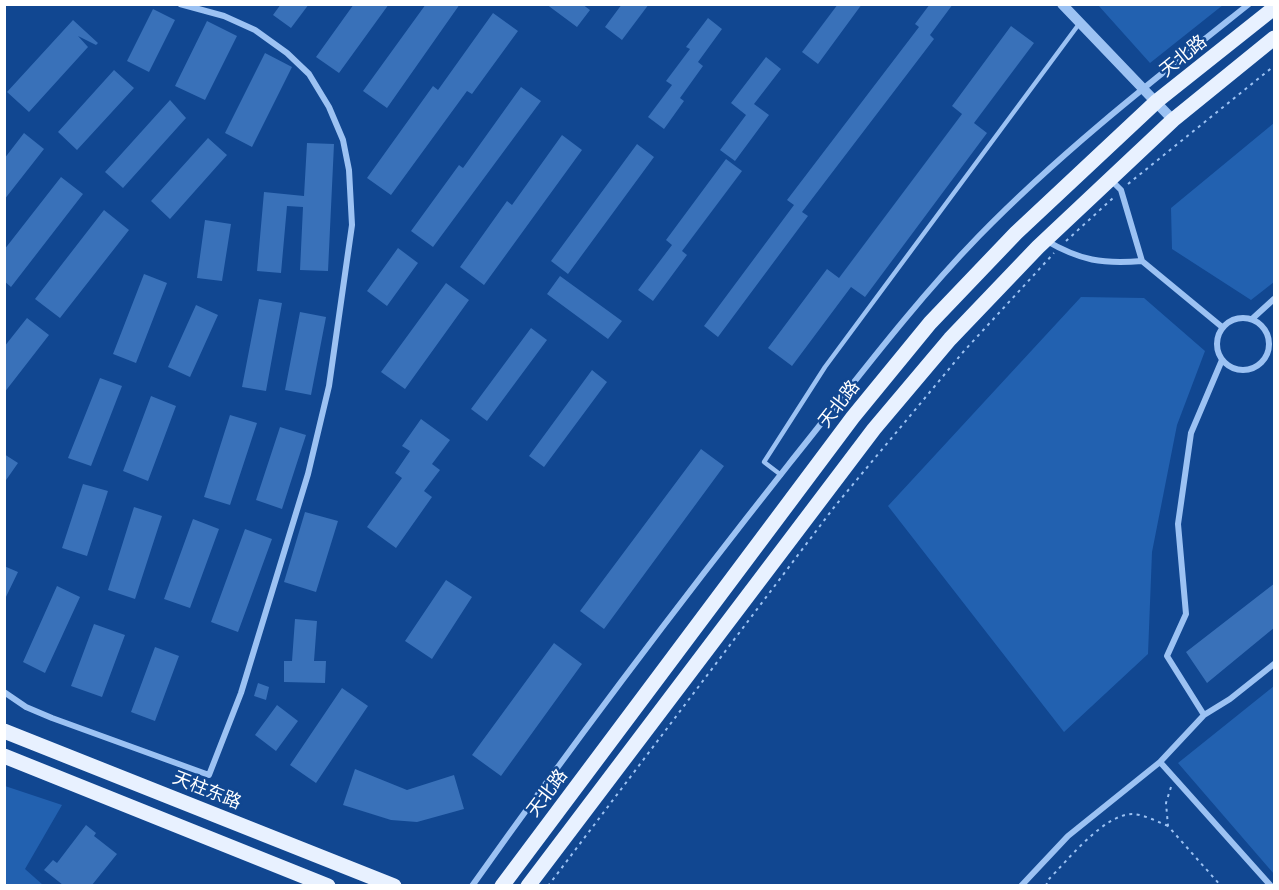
<!DOCTYPE html>
<meta charset="utf-8">
<style>
body{margin:0}
#map{position:relative;width:1279px;height:890px;overflow:hidden;background:#114791;font-family:Lato,sans-serif}
canvas{display:block}
.frame{position:absolute;inset:0;border:6px solid #fff;pointer-events:none}
</style>
<div id="map">
<canvas width="1279" height="890"></canvas>
<div class="frame"></div>
</div>
<script>
const ctx = document.querySelector('canvas').getContext('2d');
ctx.lineJoin = 'round';
function paint(path, color) {
  ctx.fillStyle = color;
  ctx.fill(path, 'evenodd');
}
function strokePath(path, color, width, dash) {
  ctx.strokeStyle = color;
  ctx.lineWidth = width;
  ctx.lineCap = dash ? 'butt' : 'round';
  ctx.setLineDash(dash || []);
  ctx.stroke(path);
}
function write(font, color, halo, rows, align = 'center') {
  ctx.font = font + ' Lato,"Noto Sans SC",sans-serif';
  ctx.lineWidth = 5;
  ctx.setLineDash([]);
  ctx.textBaseline = 'middle';
  ctx.strokeStyle = halo;
  ctx.fillStyle = color;
  for (const [text, x, y, turn = 0] of rows) {
    ctx.save();
    ctx.translate(x, y);
    ctx.rotate((+turn || 0) * Math.PI / 180);
    ctx.textAlign = isNaN(turn) ? turn : align;
    if (halo) ctx.strokeText(text, 0, 0);
    ctx.fillText(text, 0, 0);
    ctx.restore();
  }
}
paint(new Path2D(`
 M1098 5H1223L1150 63Z
 M1274 123V282L1251 300 1172 249 1171 208Z
 M1081 297 1144 298 1205 351 1177 425 1152 552 1148 654 1064 732 888 506Z
 M1274 686V874L1178 763Z
 M5 786 62 805 25 869 43 885H5Z`), '#2261b0');
paint(new Path2D(`
 M281 4H309L291 28 273 15Z
 M354 4H389L339 73 316 57Z
 M426 4H460L387 108 363 91Z
 M546 4H582L590 10 577 27Z
 M622 4H649L622 40 605 27Z
 M838 4H862L818 64 802 52Z
 M930 4H953L930 35 934 39 802 212 808 216 718 337 704 326 794 205 787 200 919 27 915 24Z
 M153 9 175 20 149 72 127 61Z
 M493 13 518 31 472 94 467 91 391 195 367 178 433 86 438 90Z
 M708 18 722 29 698 62 703 66 680 98 684 101 664 129 648 117 672 85 666 81 690 49 686 47Z
 M73 20 98 43 96 45 78 36 88 47 29 112 7 92Z
 M207 21 237 36 205 100 175 86Z
 M1011 26 1034 43 974 123 987 133 865 297 851 287 792 366 768 348 827 269 839 278 962 114 952 106Z
 M265 53 292 67 252 147 225 133Z
 M766 57 781 69 754 104 769 115 735 161 720 150 746 115 731 103Z
 M114 70 134 88 77 150 58 132Z
 M521 87 541 101 433 247 411 231 459 165 463 168Z
 M170 100 186 118 123 188 105 172Z
 M24 133 44 149 4 200V159Z
 M562 135 582 150 484 285 460 267 507 201 512 205Z
 M208 138 227 155 170 219 151 201Z
 M307 143 334 144 328 271 300 270 303 207 287 206 281 273 257 271 264 192 304 196Z
 M637 144 654 157 568 274 551 261Z
 M726 159 742 171 682 251 687 255 653 301 638 290 672 245 666 240Z
 M61 177 83 194 11 287 4 281V250Z
 M104 210 129 230 60 318 35 299Z
 M205 220 231 224 222 281 197 278Z
 M398 248 418 263 387 306 367 291Z
 M144 274 167 283 136 363 113 354Z
 M560 276 622 321 608 339 547 294Z
 M446 283 469 300 405 389 381 372Z
 M259 299 282 303 266 391 242 387Z
 M196 305 218 315 190 377 168 367Z
 M300 312 326 317 311 395 285 390Z
 M27 318 49 335 4 393V347Z
 M531 328 547 340 487 421 471 409Z
 M592 370 607 382 544 467 529 456Z
 M100 378 122 386 91 466 68 458Z
 M151 396 176 406 148 481 123 471Z
 M230 415 257 423 230 505 204 497Z
 M421 419 450 440 432 464 440 470 424 491 432 497 396 548 367 527 402 478 395 473 410 451 402 446Z
 M280 427 306 435 282 509 256 500Z
 M701 449 724 466 604 629 580 611Z
 M4 454 18 463 4 483Z
 M83 484 108 491 87 556 62 548Z
 M134 507 162 516 135 599 108 590Z
 M305 512 338 521 316 592 284 582Z
 M193 519 219 529 190 608 164 599Z
 M245 529 272 539 238 632 211 622Z
 M4 566 18 572 4 601Z
 M446 580 472 597 432 659 405 641Z
 M1275 583V627L1207 683 1186 652Z
 M57 586 80 597 45 673 23 662Z
 M295 619 317 621 314 661H326L325 683 284 682V661H292Z
 M94 624 125 635 102 697 71 686Z
 M554 643 582 664 501 776 472 755Z
 M155 647 179 656 155 721 131 712Z
 M258 683 269 687 266 700 254 696Z
 M342 688 368 706 316 783 290 765Z
 M277 705 298 721 276 751 255 735Z
 M355 769 407 790 454 775 464 809 417 822 391 820 343 805Z
 M86 825 96 833 94 836 117 854 92 885H63L44 870 53 860 57 863Z`), '#3971b9');
strokePath(new Path2D(`
 M1128 184 1274 66
 M1066 241 1113 198
 M1171 787 1166 803 1168 826 1221 886
 M548 886 835 506 964 351 1054 253
 M1046 886 1048 880C1068 860 1103 815 1132 814 1143 814 1158 822 1168 826`), '#9cc2f3', 2, [3, 4.5]);
strokePath(new Path2D(`
 M781 475 764 462 825 367 1079 24`), '#9cc2f3', 4.5);
strokePath(new Path2D(`
 M1045 240C1081 261 1102 264 1142 261L1121 190 1111 180
 M1142 261 1222 327
 M1217 344a26 26 0 1 1 52 0a26 26 0 1 1-52 0Z
 M1252 319 1274 299
 M4 692 26 707 52 718 209 775 241 693 308 474 329 386 352 225 349 170 343 140 329 107 309 74 287 53 255 30 224 16 180 4
 M1204 715 1167 656 1186 614 1178 524 1191 433 1222 360
 M1160 762 1271 886
 M472 886C574 742 680 602 789 464 851 387 910 307 979 236 1062 151 1156 78 1249 4
 M1021 886 1068 836 1160 762 1204 715 1230 699 1274 664`), '#9cc2f3', 6);
strokePath(new Path2D(`
 M1062 4 1173 120`), '#9cc2f3', 10);
strokePath(new Path2D(`
 M4 731 394 886
 M4 756 328 886
 M502 886 853 417 930 323 1016 233 1157 101 1274 8
 M528 886 874 429 950 339 1038 247 1173 120 1274 38`), '#e8f1ff', 15);
write('18px', '#fff', '#114791', [
 ["天北路",1183,56,-39],
 ["天北路",839,404,-52],
 ["天柱东路",207,790,22],
 ["天北路",547,793,-53]
]);
</script>
